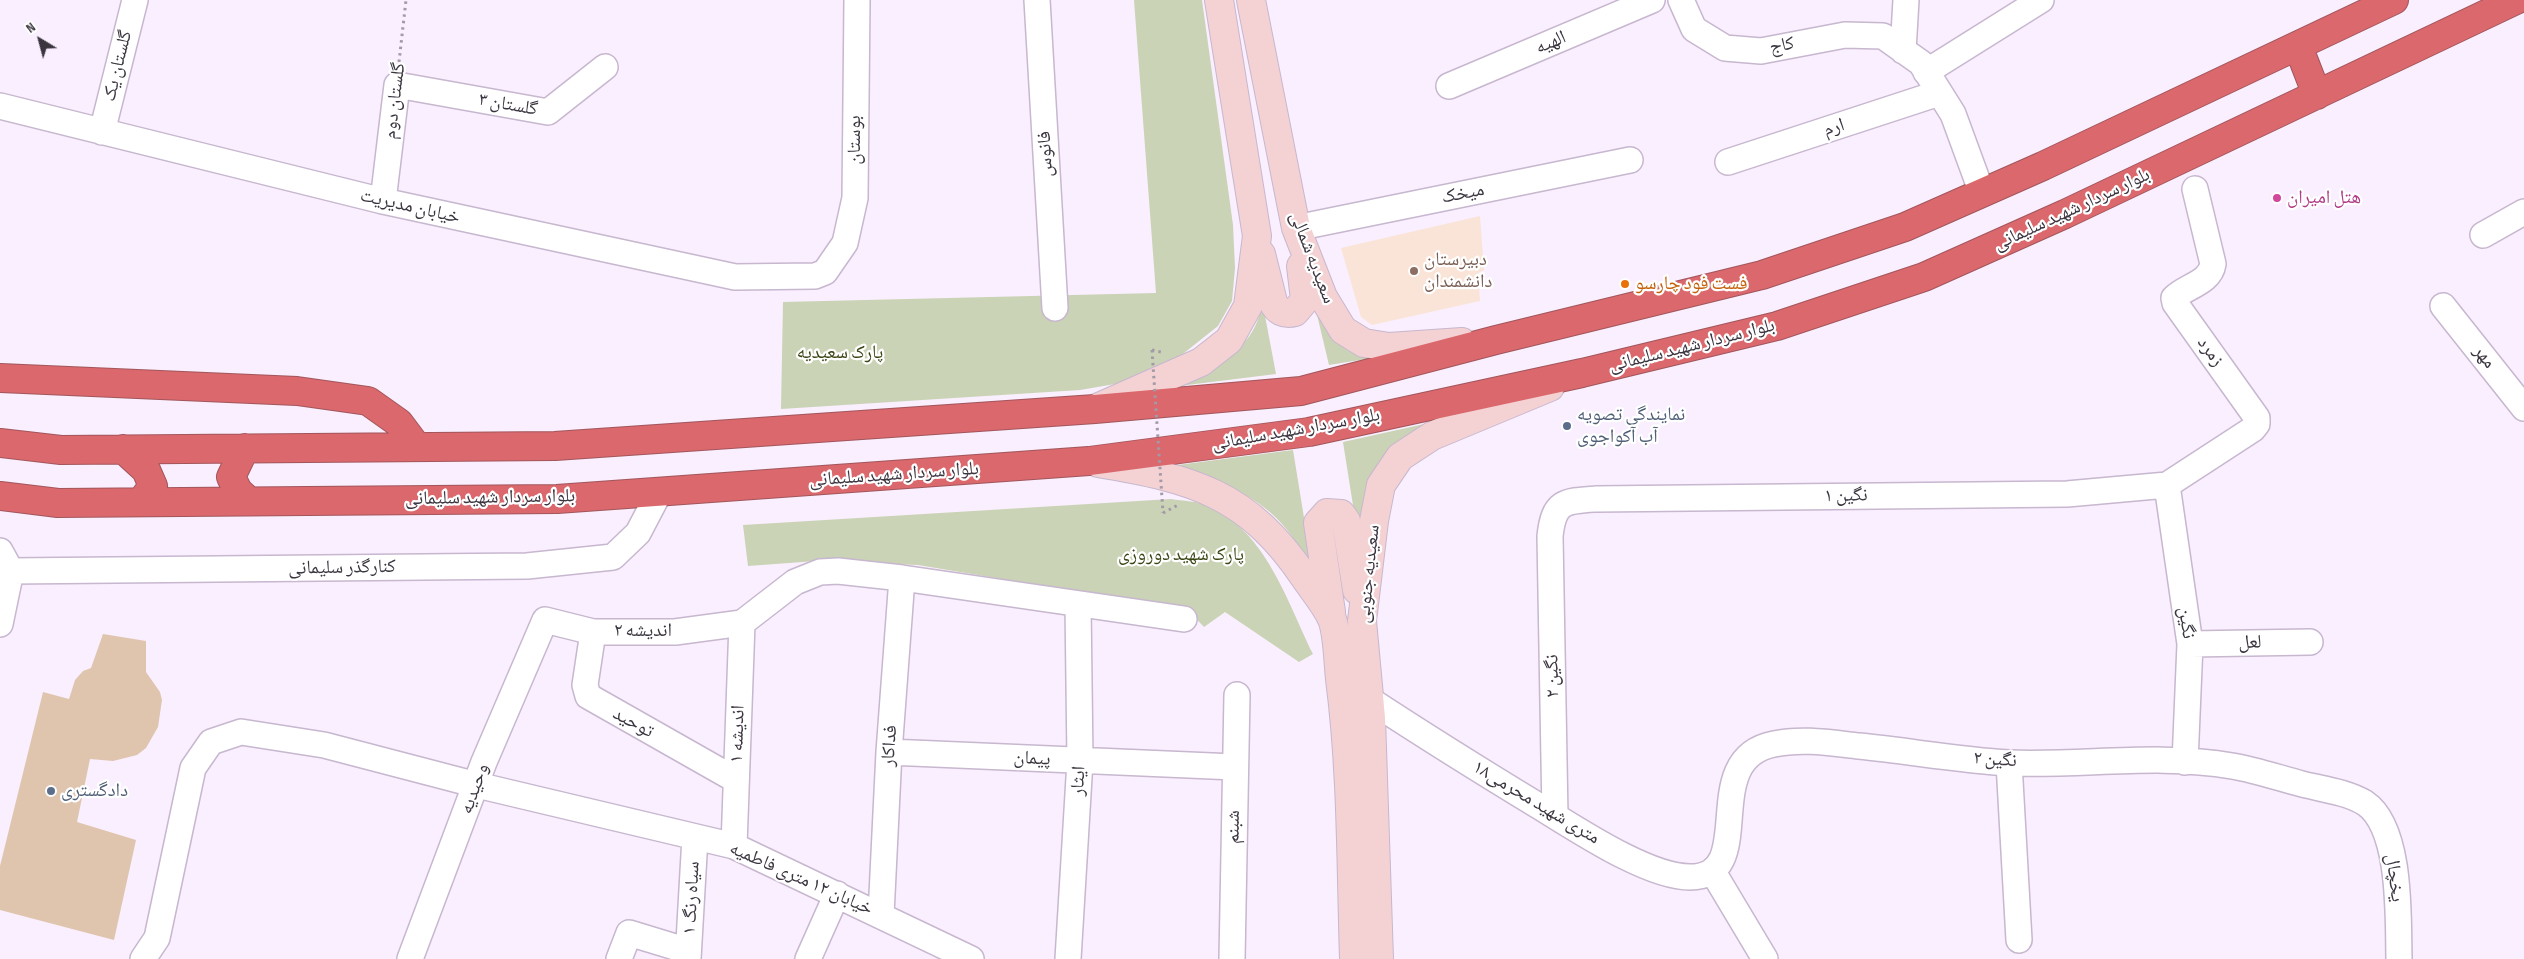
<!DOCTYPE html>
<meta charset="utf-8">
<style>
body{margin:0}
#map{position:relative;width:2524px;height:959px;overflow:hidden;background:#f9effe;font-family:"Sofia Sans Condensed",sans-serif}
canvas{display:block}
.north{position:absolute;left:15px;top:15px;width:50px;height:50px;-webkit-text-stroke:4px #fff;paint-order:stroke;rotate:323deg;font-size:14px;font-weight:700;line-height:20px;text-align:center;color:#3b353f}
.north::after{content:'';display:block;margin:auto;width:18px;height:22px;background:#3b353f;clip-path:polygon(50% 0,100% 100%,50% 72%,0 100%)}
</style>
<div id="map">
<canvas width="2524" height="959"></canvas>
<div class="north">N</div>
</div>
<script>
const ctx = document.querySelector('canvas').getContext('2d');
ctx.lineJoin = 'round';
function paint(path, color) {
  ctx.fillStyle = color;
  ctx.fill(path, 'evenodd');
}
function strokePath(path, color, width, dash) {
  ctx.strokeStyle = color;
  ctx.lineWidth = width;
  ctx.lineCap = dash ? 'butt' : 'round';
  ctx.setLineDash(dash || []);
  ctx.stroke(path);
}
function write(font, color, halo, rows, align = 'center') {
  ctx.font = font + ' "Sofia Sans Condensed","Noto Naskh Arabic",sans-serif';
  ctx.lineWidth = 4.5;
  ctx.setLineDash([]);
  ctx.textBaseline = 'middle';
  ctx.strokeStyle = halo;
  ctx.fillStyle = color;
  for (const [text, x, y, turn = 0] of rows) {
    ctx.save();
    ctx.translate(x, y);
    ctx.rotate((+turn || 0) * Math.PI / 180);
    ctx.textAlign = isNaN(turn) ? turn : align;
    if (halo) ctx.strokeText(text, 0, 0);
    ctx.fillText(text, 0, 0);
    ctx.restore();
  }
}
paint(new Path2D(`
 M1480 216 1484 270 1478 273 1480 301 1372 325 1361 317 1341 248Z`), '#fae4d7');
paint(new Path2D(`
 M1134 0H1202L1233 225 1235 268 1232 301 1218 326 1174 361 1121 383 1080 390 781 409 783 302 1156 293Z
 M1313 298C1324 317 1334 348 1356 354 1365 356 1375 356 1384 356L1329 365Z
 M1262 300 1276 374 1171 387C1210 371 1259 349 1262 300Z
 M1438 421C1419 433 1393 443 1380 461 1367 479 1365 533 1361 556L1343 442Z
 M1293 450 1313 573C1304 556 1295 538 1282 524 1253 491 1209 479 1170 466Z
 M1171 499C1183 501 1198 501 1209 506 1266 532 1287 601 1313 654L1299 662 1225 612 1204 627 1188 610 918 565 816 561 748 566 743 525Z`), '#cad3b5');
paint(new Path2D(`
 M103 634 146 641V672L160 692 162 700 158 727 146 748 137 755 113 761 90 759 77 822 136 840 114 940 0 910V866L43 692 69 699 75 680 83 671 91 668Z`), '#dfc5ae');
const street = new Path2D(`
 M1037 0 1055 308
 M1681 0 1694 29 1725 48 1761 51 1845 35 1883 36 1921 63 1953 114 1982 193
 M1903 51 1906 0
 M1926 72 2041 0
 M1449 86 1652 0
 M0 106 383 201 735 277 815 276 825 272 845 243 855 198 857 0
 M102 132 135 0
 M1728 162 1939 93
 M383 201 397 85 548 112 605 67
 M1296 228 1630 160
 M2483 235 2524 212
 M2443 306 2524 408
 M2167 485 2190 644 2185 762
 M0 551 11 571
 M11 571 527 566 613 557 638 533 660 491
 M0 624 11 571
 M593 632 585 685 588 696 736 780
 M2190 644 2310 642
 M1370 700C1425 736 1481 771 1537 805 1575 828 1647 877 1690 877 1761 877 1696 759 1774 744 1802 738 1831 743 1859 746 1909 751 1959 760 2009 763 2083 766 2159 753 2232 766 2256 770 2279 778 2302 784 2322 789 2347 792 2365 803 2402 828 2398 919 2399 959
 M889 752 1235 767
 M2009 763 2019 940
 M1555 816 1550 536C1554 501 1564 501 1596 499L2067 494 2167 485 2253 429 2257 424V418L2175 303 2174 298C2186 286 2210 283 2213 264L2195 189
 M734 846 742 623
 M1713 872 1765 959
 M881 915 889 752 902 578
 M143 959 157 938 193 768 211 742 241 732 324 745 477 785 734 846 971 959
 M410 959 484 762 545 620 593 632H675L742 623 795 582 820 572 838 571 902 578 1184 619
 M619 959 629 933 688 951
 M688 959 695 837
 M808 959 837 894
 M1068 959 1080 761 1078 604
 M1232 959 1237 695`);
const secondary = new Path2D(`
 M1251 0 1296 228 1323 297 1343 330 1364 343 1389 347 1462 342
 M1261 254 1273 302C1277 311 1284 315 1295 312L1305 300 1301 266
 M1099 407 1201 362 1229 340 1248 306 1257 236 1219 0
 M1098 463C1193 479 1248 493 1305 578 1313 590 1326 605 1332 619 1338 634 1338 662 1340 679 1352 771 1351 866 1354 959
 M1331 612 1318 523 1327 513 1341 514 1346 521 1357 590
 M1379 959 1371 718 1362 621 1374 521 1381 485 1400 457 1432 436 1550 387`);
const highway = new Path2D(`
 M2298 46 2317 95
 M0 378 297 391 368 401 399 423 417 447
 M0 443 61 450 555 446 1095 409 1301 391 1496 340 1762 275 1905 227 2043 166 2394 0
 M245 448 231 477 238 491 249 501
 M123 449 146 470 153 486 141 502
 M0 496 58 503 557 499 1089 461 1309 432 1582 373 1777 326 1924 277 2065 214 2516 0`);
strokePath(street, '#c7b7cf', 28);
strokePath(secondary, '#c7b7cf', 30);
strokePath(highway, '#a2565c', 30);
strokePath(new Path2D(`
 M399 62 406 0
 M1152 350 1161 352
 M1163 513 1178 505`), '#a29aa7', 3, [2.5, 4]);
strokePath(street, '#fff', 25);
strokePath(secondary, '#f4d2d3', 28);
strokePath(highway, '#da686c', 28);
strokePath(new Path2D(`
 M1152 350 1163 513`), '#a29aa7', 3, [2.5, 4]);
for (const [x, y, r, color] of [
 [2277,198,5,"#d1479c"],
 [1414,271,5,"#8d6e63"],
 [1625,284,5,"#e8710a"],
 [1567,426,5,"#5c6f8a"],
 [51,791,5,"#5c6f8a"]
]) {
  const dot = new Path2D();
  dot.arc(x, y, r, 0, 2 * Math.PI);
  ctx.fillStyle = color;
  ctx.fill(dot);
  strokePath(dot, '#fff', 2);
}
write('19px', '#3b353f', '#fff', [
 ["الهیه",1551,43,-23],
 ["کاج",1782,46,-11],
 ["گلستان یک",118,66,-76],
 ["گلستان دوم",395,101,-83],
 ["گلستان ۳",508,105,10],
 ["ارم",1834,128,-18],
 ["بوستان",855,140,-90],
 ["فانوس",1046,154,-93],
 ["میخک",1463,194,-11],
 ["خیابان مدیریت",410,207,13],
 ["بلوار سردار شهید سلیمانی",2072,210,-25],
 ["سعیدیه شمالی",1312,258,69],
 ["بلوار سردار شهید سلیمانی",1692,346,-14],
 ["زمرد",2210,352,54],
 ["مهر",2484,357,52],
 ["بلوار سردار شهید سلیمانی",1296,430,-10],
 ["بلوار سردار شهید سلیمانی",894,475,-4],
 ["نگین ۱",1846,496,-1],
 ["بلوار سردار شهید سلیمانی",490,498,-1],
 ["کنارگذر سلیمانی",342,568,-1],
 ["سعیدیه جنوبی",1369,574,-84],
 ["نگین",2186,623,82],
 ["اندیشه ۲",643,631],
 ["لعل",2250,643,-1],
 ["نگین ۲",1553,676,-91],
 ["توحید",633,723,29],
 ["اندیشه ۱",738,734,-88],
 ["فداکار",890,746,-86],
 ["پیمان",1032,759,3],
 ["نگین ۲",1995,760,4],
 ["ایثار",1079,781,-87],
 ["وحیدیه",475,789,-70],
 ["۱۸متری شهید محرمی",1536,803,31],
 ["شبنم",1234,827,-89],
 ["یخچال",2394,878,83],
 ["خیابان ۱۲ متری فاطمیه",801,879,24],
 ["سیاه رنگ ۱",692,898,-87]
]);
write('19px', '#b23c85', '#fff', [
 ["هتل امیران",2287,198]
], 'left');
write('19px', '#785e54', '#fff', [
 ["دبیرستان",1424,260],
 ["دانشمندان",1424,282]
], 'left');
write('19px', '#c56008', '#fff', [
 ["فست فود چارسو",1635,284]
], 'left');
write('19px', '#3a4514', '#fff', [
 ["پارک سعیدیه",840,353],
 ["پارک شهید دوروزی",1181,555]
]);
write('19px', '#4e5e75', '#fff', [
 ["نمایندگی تصویه",1577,415],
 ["آب آکواجوی",1577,437],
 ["دادگستری",61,791]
], 'left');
</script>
